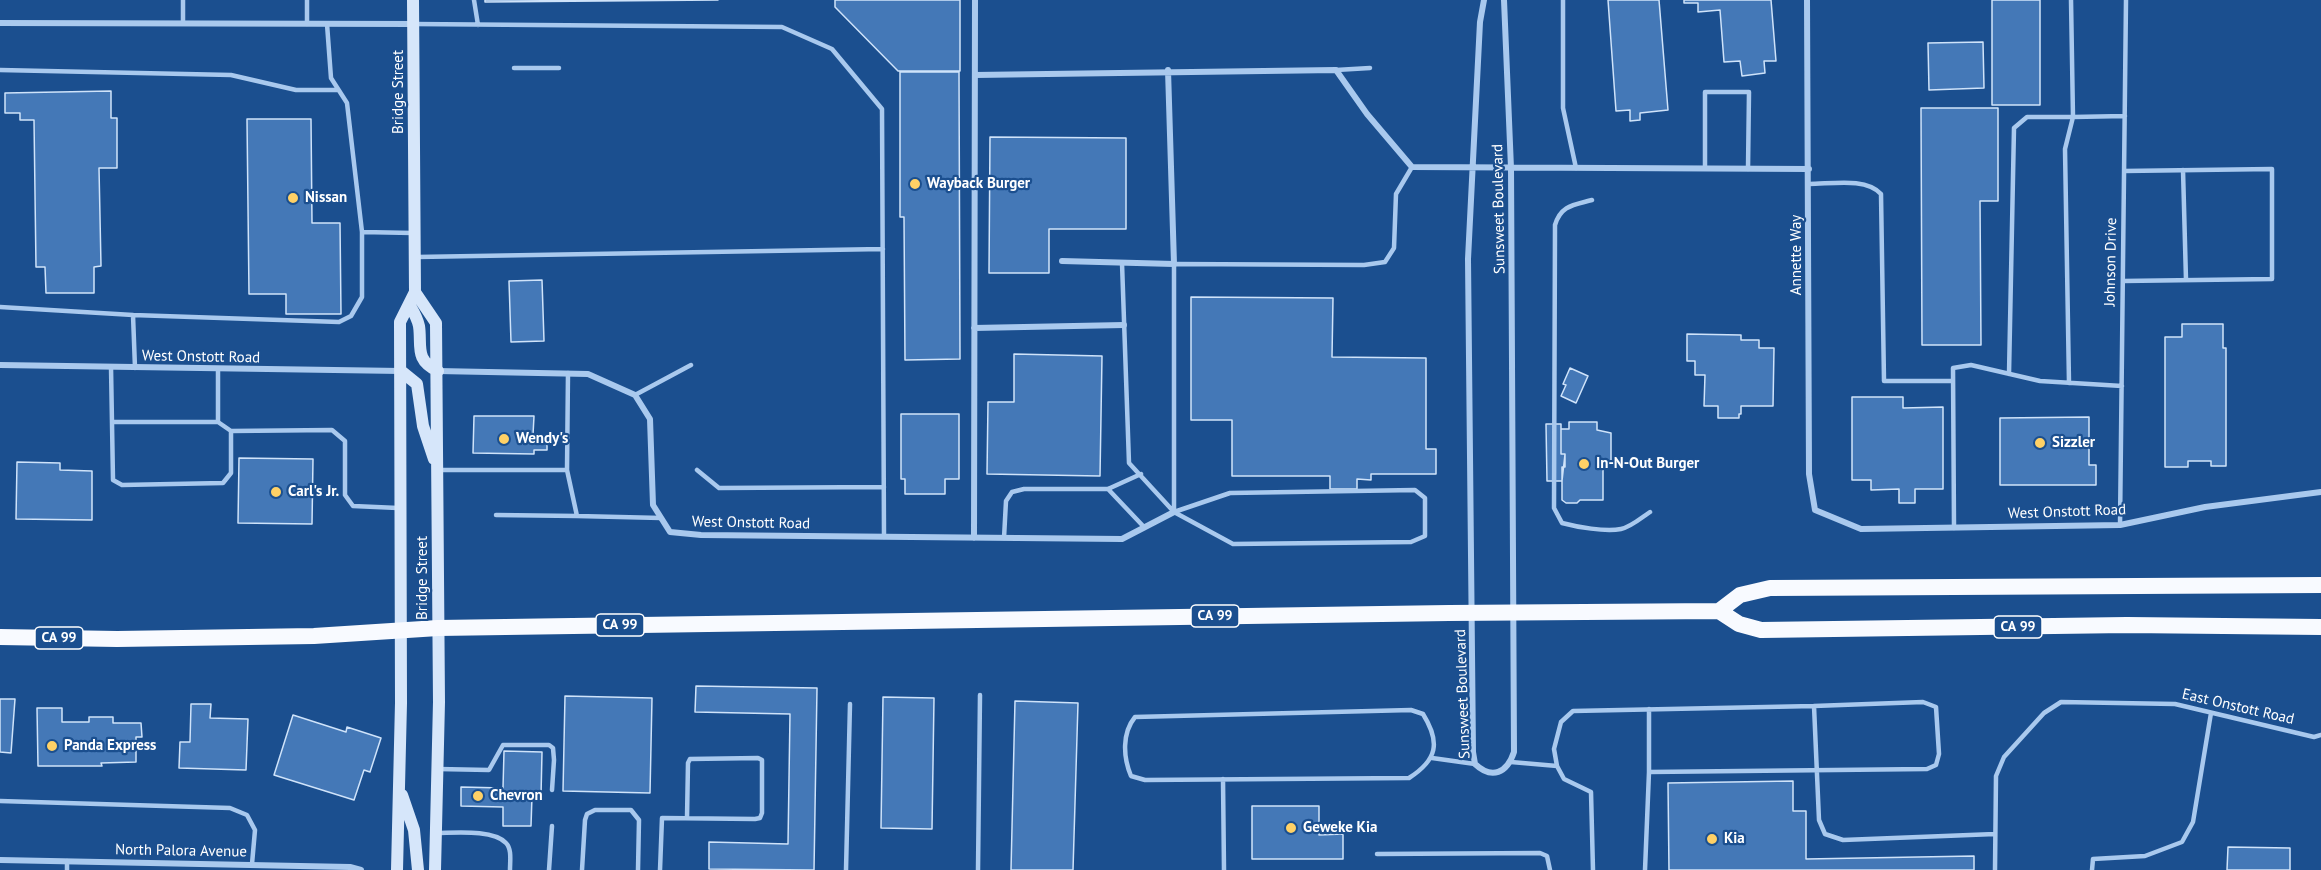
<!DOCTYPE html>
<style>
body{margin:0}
canvas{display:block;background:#1b4f8f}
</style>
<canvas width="2321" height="870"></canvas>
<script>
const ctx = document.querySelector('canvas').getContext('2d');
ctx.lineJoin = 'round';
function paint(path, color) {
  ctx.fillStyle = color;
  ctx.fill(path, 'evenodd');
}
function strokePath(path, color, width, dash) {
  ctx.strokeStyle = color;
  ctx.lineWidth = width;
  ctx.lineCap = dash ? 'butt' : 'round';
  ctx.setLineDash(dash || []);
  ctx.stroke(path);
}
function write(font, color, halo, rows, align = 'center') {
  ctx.font = font + ' "PT Sans",sans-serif';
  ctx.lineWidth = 4.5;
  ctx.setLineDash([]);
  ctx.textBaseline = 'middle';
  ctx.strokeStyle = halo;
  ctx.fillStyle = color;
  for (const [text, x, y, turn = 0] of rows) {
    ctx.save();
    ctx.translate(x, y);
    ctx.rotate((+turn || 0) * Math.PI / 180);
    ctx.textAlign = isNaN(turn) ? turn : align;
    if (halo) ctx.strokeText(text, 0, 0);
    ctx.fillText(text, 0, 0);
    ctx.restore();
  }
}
const building = new Path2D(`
 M485 0H718L485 2Z
 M835 0H960V71H898L835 7Z
 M1608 0H1659L1668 110 1640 113V120L1630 121V110L1616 111Z
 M1684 0H1771L1776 61H1764L1765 73 1742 76 1740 61 1724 62 1720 10 1698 12V3H1684Z
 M1992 0H2040V105H1992Z
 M1983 42 1984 88 1929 90 1928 43Z
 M900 72H959L960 359 905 360 904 217H900Z
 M111 91V118H117V168H99L101 266 94 267V293H46L45 267H36L34 120H20V113H5V93Z
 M1921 108H1998V201H1980L1981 345H1922Z
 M247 119H311L312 223H340L341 314H286V294H249Z
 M990 137 1126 138V229H1049V273H989Z
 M542 280 544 341 511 342 509 281Z
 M1191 297 1333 298 1332 357 1426 358V449H1436V474H1371V480L1357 479V489H1330V476H1232V420H1191Z
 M2182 324H2223V348H2226V466H2211V461H2188V467H2165V337H2182Z
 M1687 334 1741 335V340H1759V348H1774L1773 406H1741V414H1739V418H1718V406H1704L1705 375H1695V361H1687Z
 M1014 354 1102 356 1100 476 987 474 988 402H1014Z
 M1570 368 1588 376 1576 403 1561 396 1566 385 1563 384Z
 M1852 397H1903V408L1943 407V489H1915V503H1899V489L1871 490V480H1852Z
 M901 414H959V479H945V494H905V479H901Z
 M474 416H534L533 435H547V450H534V454L473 453Z
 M2089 417V465H2096V485H2000V418Z
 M1569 422H1597V430L1611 433V461H1603V500H1580L1577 503H1566L1562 500V467H1565V454H1561V429H1569Z
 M1546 424H1561V454H1565L1562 481H1547Z
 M239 458 313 459 312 524 238 523Z
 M17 462 60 463V470L92 471V520L16 519Z
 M696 686 817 688 814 870 709 869V842L788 844 790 714 695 712Z
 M565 696 652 698 650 793 563 791Z
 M883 697 934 698 932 829 881 828Z
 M0 699H15L11 753 0 752Z
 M1015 701 1078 703 1073 870H1011Z
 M191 704H211L210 718 248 719 246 770 179 768 180 742H190Z
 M37 708H62V722H89V717H113V723H141L142 737H136V762L101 763 102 766H38Z
 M293 715 346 732 347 727 381 738 370 772 364 770 354 800 274 775Z
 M504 751 542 752 541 796H532L531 826H503V807L461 806V787L503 788Z
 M1793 781V811H1806V859L1974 856V870H1669L1668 783Z
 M1252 806H1319V835L1343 834V859H1252Z
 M2228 847 2290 848V870H2227Z`);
paint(building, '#4478b7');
strokePath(building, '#cfe3fa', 1.5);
strokePath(new Path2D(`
 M183 0V23
 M474 0 478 25
 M1563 0V108L1576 168
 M307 24V0
 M413 24 782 27 832 49 882 109 884 537
 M514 68H559
 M0 70 231 75 296 90H338
 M1336 70 1370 68
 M1705 168V92H1749L1748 169
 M2183 170 2186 280
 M1809 184C1831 184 1866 177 1881 194L1884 381H1953
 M1592 200C1574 205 1561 205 1555 225L1554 508 1562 523C1577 527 1605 532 1621 529 1631 527 1641 518 1650 512
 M362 232 413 233
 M417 257 883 249
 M1122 263 1129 463 1174 512 1233 544 1411 542 1425 536V498L1415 490 1230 493 1174 512
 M2123 281 2272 279V169L2124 171
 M0 307 133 315
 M111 367 113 480 122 485 223 483 231 473V431L218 422H113
 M135 368 133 315 339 322 351 316 362 297V232L347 103 331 78 327 24
 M218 369V422
 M568 373 567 470 577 516 661 518
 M2009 374 2014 128 2027 117H2073L2071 0
 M2069 383 2065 149 2073 117 2125 116
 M635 395 691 365
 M231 431 332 430 345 441V495L353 506 398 508
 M438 470H567
 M697 470 719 488 884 487
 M1108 489 1144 527
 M1174 512V264L1364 265 1385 262 1394 248 1396 194 1412 167
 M496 515 577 516
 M2120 525 2126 0
 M1954 528 1953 368 1971 365 2040 381 2122 386
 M1004 538 1006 501 1012 492 1024 489H1108L1141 474
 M1649 709V772
 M1411 710 1423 714C1441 743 1437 760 1409 778L1145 780 1131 776C1123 757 1122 733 1135 717Z
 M1432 758 1475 764
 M1511 762 1557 766
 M438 769 489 770 503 745H549L553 748 554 760 552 790
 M1223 779 1224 870
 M0 801 230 808 247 815 255 830 252 864
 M436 833C454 833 493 829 506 843 512 849 510 861 510 870
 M1377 854 1540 853 1547 856 1550 870
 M67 870V861
 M549 870 552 826
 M582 870 585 820 587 814 595 810H631L639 820 638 870
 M660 870 662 818 755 819 760 818 762 813V760L758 758 690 759 688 763 687 818
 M846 870 850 704
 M978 870 980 695
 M1593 870 1591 792 1564 779 1557 766 1554 749 1561 722 1573 711 1814 706 1819 820 1825 834 1843 840 1995 834
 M1645 870 1649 772 1927 769 1936 765 1939 754 1936 707 1923 702 1814 706
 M1995 870 1996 776 2004 757 2044 713 2061 702 2175 704 2314 737 2321 735
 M2092 870 2093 859 2145 856 2182 842 2193 822 2211 713`), '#a9c9ee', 4.5);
strokePath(new Path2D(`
 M1484 0 1480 22 1468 259 1473 752 1475 764C1492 780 1507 773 1514 752L1511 168 1504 0
 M1807 0 1809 474 1815 510 1861 529 2120 525 2205 507 2321 492
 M0 23 413 24
 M975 75 1336 70 1367 114 1412 167 1809 169
 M1062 261 1174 264 1168 70
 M974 328 1124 325
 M0 365 401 371
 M438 371 588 374 635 395 650 419 653 505 670 532 701 535 1122 539 1174 512
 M974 538 975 0
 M0 860 350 867 361 870`), '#a9c9ee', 6);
strokePath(new Path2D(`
 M415 292 436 323 439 702 435 870
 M409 304C413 311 417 317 419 326 422 346 414 360 438 371
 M401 371 417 384 423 426 434 459
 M402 795 414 830 418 870
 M397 870 401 703 400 322 415 292 413 0`), '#d6e6fa', 12);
strokePath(new Path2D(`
 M1719 611 1740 595 1770 588 2321 585
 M0 637 117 639 314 636 438 628 1449 613 1719 611 1739 624 1761 630 2127 625 2321 627`), '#f8faff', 16);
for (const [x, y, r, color] of [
 [915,184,6,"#ffd166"],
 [293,198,6,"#ffd166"],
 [504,439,6,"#ffd166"],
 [2040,443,6,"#ffd166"],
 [1584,464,6,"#ffd166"],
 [276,492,6,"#ffd166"],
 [52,746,6,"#ffd166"],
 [478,796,6,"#ffd166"],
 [1291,828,6,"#ffd166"],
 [1712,839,6,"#ffd166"]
]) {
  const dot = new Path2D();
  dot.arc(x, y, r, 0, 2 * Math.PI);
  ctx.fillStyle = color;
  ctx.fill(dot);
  strokePath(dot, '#1b4f8f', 2);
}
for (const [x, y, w] of [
 [1215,616,48],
 [620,625,48],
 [2018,627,48],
 [59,638,48]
]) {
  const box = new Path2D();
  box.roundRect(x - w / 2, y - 11, w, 22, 4.5);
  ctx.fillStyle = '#1b4f8f';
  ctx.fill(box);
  strokePath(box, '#fff', 1.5);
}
write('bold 14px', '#fff', null, [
 ["CA 99",1215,616],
 ["CA 99",620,625],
 ["CA 99",2018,627],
 ["CA 99",59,638]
]);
write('15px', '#fff', '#1b4f8f', [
 ["Bridge Street",399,92,-90],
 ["Sunsweet Boulevard",1499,209,-91],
 ["Annette Way",1797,255,-90],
 ["Johnson Drive",2111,262,-89],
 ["West Onstott Road",201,357,1],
 ["West Onstott Road",2067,512,-2],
 ["West Onstott Road",751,523,1],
 ["Bridge Street",423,578,-90],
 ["Sunsweet Boulevard",1463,694,-92],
 ["East Onstott Road",2238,707,13],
 ["North Palora Avenue",181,851,1]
]);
write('bold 15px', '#fff', '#1b4f8f', [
 ["Wayback Burger",927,184],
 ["Nissan",305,198],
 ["Wendy's",516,439],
 ["Sizzler",2052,443],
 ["In-N-Out Burger",1596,464],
 ["Carl's Jr.",288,492],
 ["Panda Express",64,746],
 ["Chevron",490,796],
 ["Geweke Kia",1303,828],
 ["Kia",1724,839]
], 'left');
</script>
